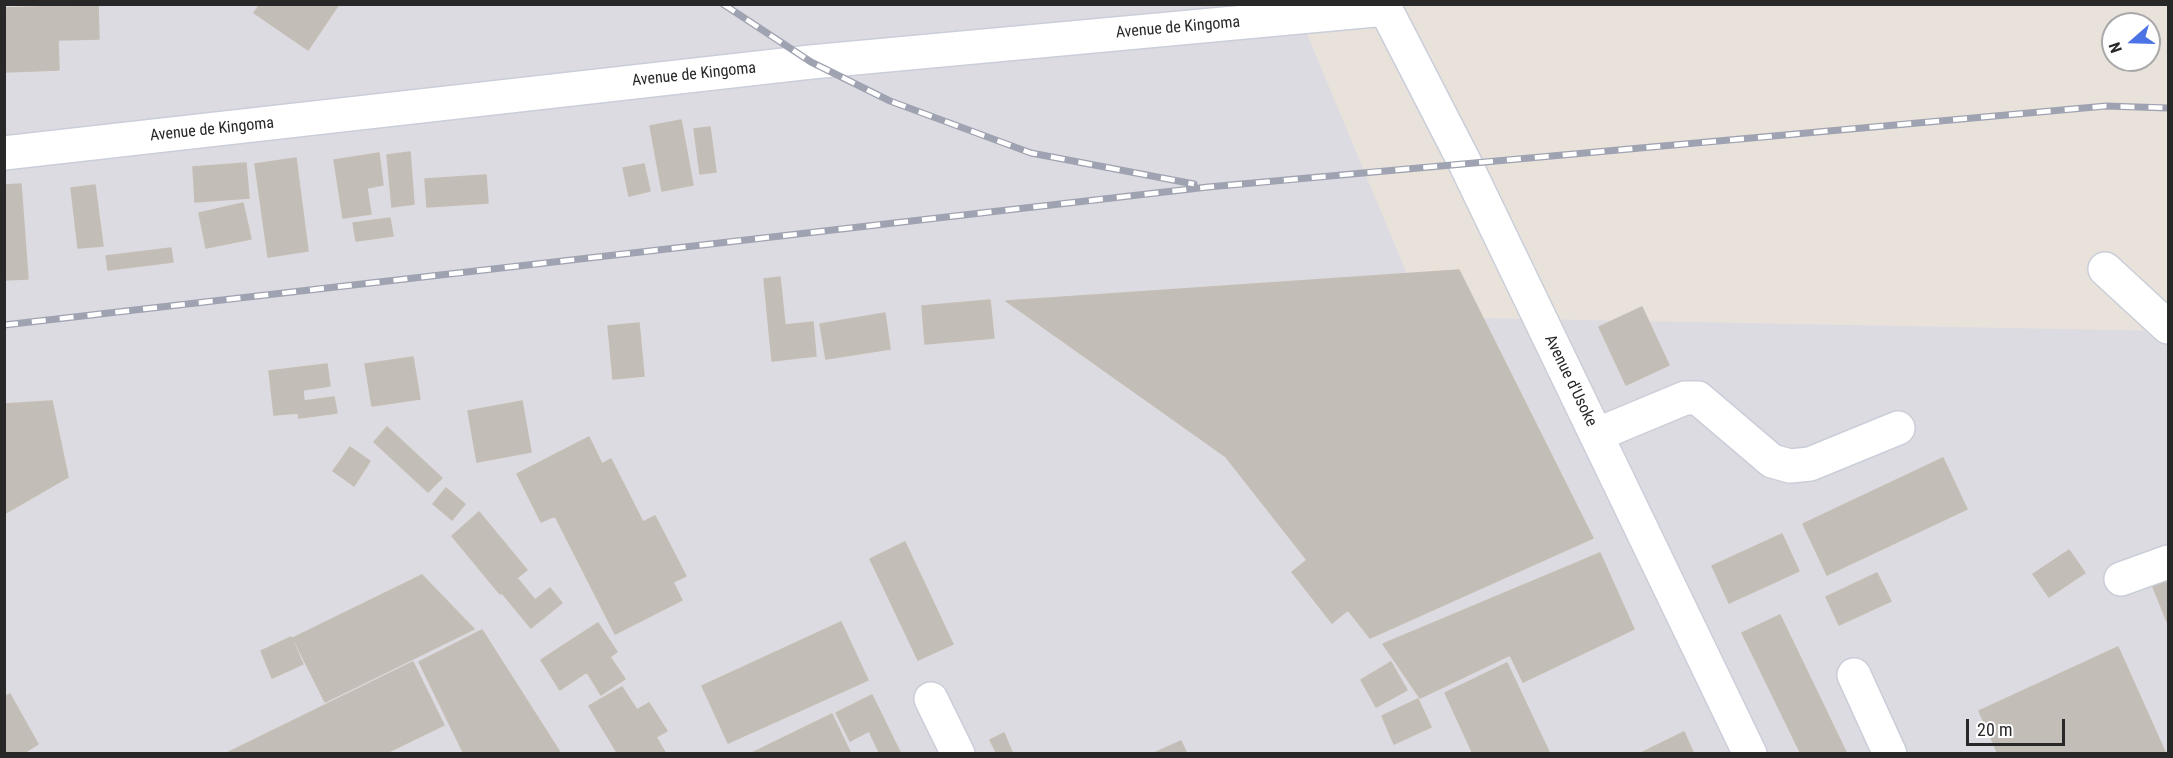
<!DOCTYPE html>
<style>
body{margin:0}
#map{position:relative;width:2173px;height:758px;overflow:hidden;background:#e9e2db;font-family:"Roboto Condensed",sans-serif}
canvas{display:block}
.frame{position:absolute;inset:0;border:6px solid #282828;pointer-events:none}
.north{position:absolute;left:2101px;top:12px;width:60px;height:60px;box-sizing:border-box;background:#fff;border:2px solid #a9a9a9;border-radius:50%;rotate:250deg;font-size:16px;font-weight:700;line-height:24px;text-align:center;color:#282828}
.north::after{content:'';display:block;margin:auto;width:21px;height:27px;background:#4c73e6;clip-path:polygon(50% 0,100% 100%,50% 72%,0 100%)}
.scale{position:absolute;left:1966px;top:719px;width:99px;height:27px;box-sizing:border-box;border:3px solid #282828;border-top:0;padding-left:8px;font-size:18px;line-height:21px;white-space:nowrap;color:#282828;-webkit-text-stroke:4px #fff;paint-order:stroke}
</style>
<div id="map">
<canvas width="2173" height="758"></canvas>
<div class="frame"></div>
<div class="north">N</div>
<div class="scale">20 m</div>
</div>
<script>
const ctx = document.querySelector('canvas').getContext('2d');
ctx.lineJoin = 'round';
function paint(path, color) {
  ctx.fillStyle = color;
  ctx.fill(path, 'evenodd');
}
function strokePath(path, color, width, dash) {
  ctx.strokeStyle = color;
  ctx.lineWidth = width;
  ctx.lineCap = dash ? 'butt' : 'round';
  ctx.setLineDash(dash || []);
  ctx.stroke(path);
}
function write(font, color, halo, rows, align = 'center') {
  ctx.font = font + ' "Roboto Condensed",sans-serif';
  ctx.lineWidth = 5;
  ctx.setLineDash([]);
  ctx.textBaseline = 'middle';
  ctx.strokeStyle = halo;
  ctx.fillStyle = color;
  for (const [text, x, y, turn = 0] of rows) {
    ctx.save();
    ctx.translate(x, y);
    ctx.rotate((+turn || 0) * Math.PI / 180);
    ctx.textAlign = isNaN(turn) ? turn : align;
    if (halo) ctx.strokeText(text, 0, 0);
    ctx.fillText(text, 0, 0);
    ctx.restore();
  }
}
paint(new Path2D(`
 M4 5H1295L1425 317 2168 331V753H5Z`), '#dddbe2');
const building = new Path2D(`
 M260 4H339L308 50 254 13Z
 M98 5 99 39 58 40 59 70 4 72V8Z
 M681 120 693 185 662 191 650 126Z
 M710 127 716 172 700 174 694 129Z
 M410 152 414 204 392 207 387 155Z
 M379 153 383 185 367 188 371 214 343 218 334 160Z
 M296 158 308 251 268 257 255 164Z
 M246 163 249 198 195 202 193 167Z
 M644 164 650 191 629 196 623 168Z
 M486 175 488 203 427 207 425 179Z
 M21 184 28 279 4 280V185Z
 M95 185 103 246 78 248 71 188Z
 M243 203 251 239 206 248 199 213Z
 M390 218 393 236 356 241 353 223Z
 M171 248 173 262 108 270 106 256Z
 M1459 270 1593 538 1370 638 1348 610 1332 623 1292 572 1307 560 1226 457 1006 301Z
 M780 277 785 325 813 322 816 356 772 361 764 279Z
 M990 300 994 338 925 344 922 306Z
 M1642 307 1669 365 1626 385 1599 327Z
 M885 313 890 349 826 359 820 324Z
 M639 323 644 376 613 379 608 326Z
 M413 357 420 399 372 406 365 364Z
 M327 364 330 386 303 390 304 401 334 397 337 413 299 418 298 413 274 415 269 371Z
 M52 401 68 477 4 514V404Z
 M522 401 531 452 477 462 468 411Z
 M387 427 442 478 428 492 374 442Z
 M589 437 602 464 611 459 643 522 655 516 686 576 673 582 682 600 615 634 555 516 541 522 517 474Z
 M350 447 370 461 354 486 333 471Z
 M1943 458 1967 509 1827 575 1803 524Z
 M446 488 465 504 452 520 433 504Z
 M479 512 527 570 517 578 535 600 550 588 562 603 531 628 502 593 500 594 452 536Z
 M1782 534 1799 571 1729 603 1712 566Z
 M905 542 953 644 918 660 870 559Z
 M2069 550 2085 573 2049 597 2033 574Z
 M1600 553 1634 629 1523 682 1510 655 1420 698 1383 644Z
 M2168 569V624L2149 577Z
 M1877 573 1891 601 1839 625 1826 597Z
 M422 575 474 629 325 702 293 638Z
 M1780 615 1847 754H1801L1742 633Z
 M841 622 868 680 728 743 702 686Z
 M598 623 617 652 610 657 625 679 601 695 587 672 560 690 541 660Z
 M482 630 526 699 561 754H464L419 662Z
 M291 637 303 664 272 678 261 651Z
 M2118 647 2166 754H1998L1979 711Z
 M413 662 444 725 384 754H225Z
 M1391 662 1407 690 1376 707 1361 680Z
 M1507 663 1550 754H1473L1445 693Z
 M622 687 637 710 649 703 667 731 656 737 666 754H618L589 706Z
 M10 694 38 744 22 754H4V697Z
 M872 695 901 754H880L869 731 850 741 836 713Z
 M1418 699 1431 727 1394 744 1382 716Z
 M832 714 851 754H750Z
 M1684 732 1694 754H1639Z
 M1004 733 1012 752 997 754 990 740Z
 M1181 741 1187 754H1152Z`);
paint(building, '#c2bdb7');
strokePath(building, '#c4beb5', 1.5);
const minor = new Path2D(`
 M1383 4 1466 165 1750 754
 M4 153 811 62 1386 9
 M2105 269 2168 327
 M1596 435 1685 398H1698L1772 461 1790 466 1810 464 1898 428
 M2121 579 2168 562
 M1854 675 1890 754
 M931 699 958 754`);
strokePath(minor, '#caced9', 36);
strokePath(minor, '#fff', 33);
const rail = new Path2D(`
 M723 4 811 62 890 101 1031 153 1194 184
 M4 325 1208 187 2106 106 2168 108`);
strokePath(rail, '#9fa3b1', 7);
strokePath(rail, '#fff', 4.5, [14]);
write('16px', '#282828', '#fff', [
 ["Avenue de Kingoma",1178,28,-5],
 ["Avenue de Kingoma",694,75,-6],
 ["Avenue de Kingoma",212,130,-6],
 ["Avenue d'Usoke",1570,381,64]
]);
</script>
